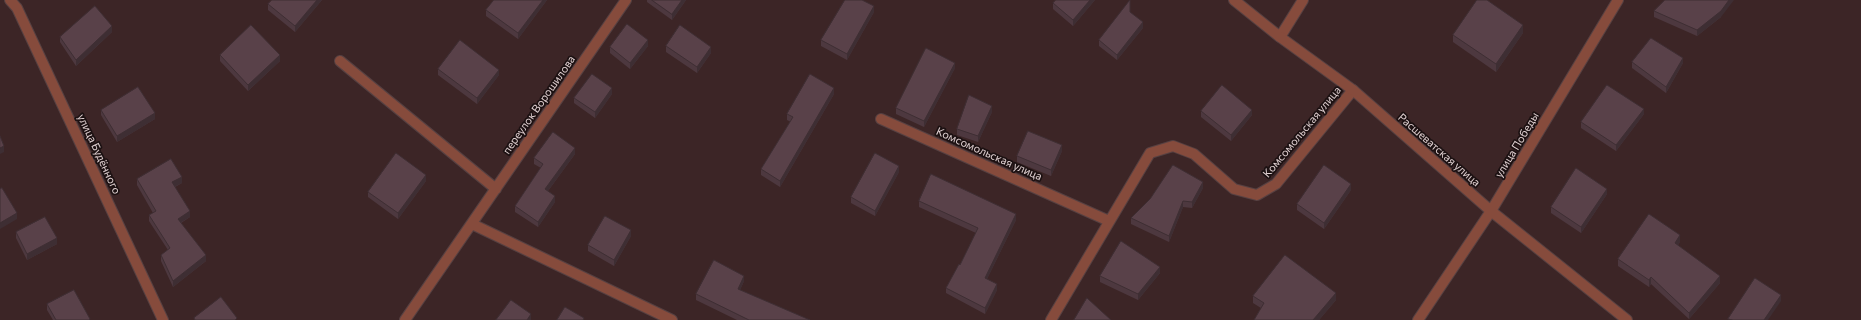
<!DOCTYPE html>
<meta charset="utf-8">
<style>
body{margin:0}
canvas{display:block;background:#3c2526}
</style>
<canvas width="1861" height="320"></canvas>
<script>
const ctx = document.querySelector('canvas').getContext('2d');
ctx.lineJoin = 'round';
function strokePath(path, color, width, dash) {
  ctx.strokeStyle = color;
  ctx.lineWidth = width;
  ctx.lineCap = dash ? 'butt' : 'round';
  ctx.setLineDash(dash || []);
  ctx.stroke(path);
}
function paint(path, color) {
  ctx.fillStyle = color;
  ctx.fill(path, 'evenodd');
}
function write(font, color, halo, rows, align = 'center') {
  ctx.font = font + ' Commissioner,sans-serif';
  ctx.lineWidth = 3.5;
  ctx.setLineDash([]);
  ctx.textBaseline = 'middle';
  ctx.strokeStyle = halo;
  ctx.fillStyle = color;
  for (const [text, x, y, turn = 0] of rows) {
    ctx.save();
    ctx.translate(x, y);
    ctx.rotate((+turn || 0) * Math.PI / 180);
    ctx.textAlign = isNaN(turn) ? turn : align;
    if (halo) ctx.strokeText(text, 0, 0);
    ctx.fillText(text, 0, 0);
    ctx.restore();
  }
}
const minor = new Path2D(`
 M10 0 17 8 163 320
 M1280 37 1303 0
 M340 61 496 189
 M881 119 1109 221
 M472 224 672 320
 M405 320 626 0
 M1051 320 1150 153 1173 146 1194 154 1234 189 1257 195 1276 184 1353 90`);
const tertiary = new Path2D(`
 M1234 0 1280 37 1353 90 1491 211 1627 320
 M1418 320 1491 211 1618 0`);
strokePath(minor, '#574142', 12);
strokePath(tertiary, '#574142', 12);
strokePath(minor, '#864b3c', 10);
strokePath(tertiary, '#864b3c', 10);
paint(new Path2D(`
 M322 0 295 32 268 10V4Z
 M494 0H547L518 39 486 16V10Z
 M647 0H686L672 20 647 2Z
 M1095 0 1073 26 1053 9V3Z
 M1654 11 1721 17 1697 36 1654 17Z
 M874 12 847 60 821 46V40Z
 M1143 28 1117 60 1099 46V40Z
 M112 32 76 66 60 42V37Z
 M1523 33 1496 72 1453 42V35Z
 M648 46 630 69 610 53V47Z
 M666 46 711 53 697 73 666 52Z
 M220 55 280 61 248 91 220 61Z
 M1632 62 1683 63 1666 93 1632 68Z
 M955 68 924 127 896 114V108Z
 M438 69 499 75 477 104 438 75Z
 M612 94 595 118 574 103V98Z
 M834 94 780 187 761 175V169L791 122 787 120V114Z
 M101 110 155 119 117 142 101 115Z
 M1201 111 1252 115 1231 141 1201 117Z
 M992 112 978 142 957 135V129Z
 M1644 114 1616 151 1581 128V122Z
 M1062 151 1051 176 1017 162V156Z
 M575 154 548 191 555 202 538 227 515 212V206L541 168 534 164V158Z
 M899 172 875 216 851 203V197Z
 M137 179 182 183 175 187 190 217 181 223 206 261 173 287 161 261V255L168 250 149 221V215L153 213 137 185Z
 M426 181 398 219 368 197V192Z
 M1203 188 1192 208 1183 207 1169 242 1131 224V218Z
 M1351 190 1324 229 1297 210V204Z
 M1607 194 1581 233 1551 213V207Z
 M919 201 1016 220 987 279 997 290 985 314 946 293V288L960 265 976 233 919 207Z
 M16 232 57 244 27 260 16 238Z
 M631 236 614 266 588 251V245Z
 M1680 242 1678 245 1720 283 1689 319 1651 284 1649 287 1618 266V259Z
 M1160 273 1138 300 1100 282V276Z
 M744 281 740 290 810 320H737L696 300V294Z
 M1253 296 1336 300 1319 320H1254L1261 308 1253 303Z
 M47 304 90 320H53L47 310Z`), '#4d383f');
paint(new Path2D(`
 M317 0H322L295 32V26Z
 M543 0H547L518 39V33Z
 M682 0H686L672 20V14Z
 M1090 0H1095L1073 26V20Z
 M1729 0H1734L1721 17 1697 36V30Z
 M874 6V12L847 60V54Z
 M1143 22V28L1117 60V55Z
 M1523 25V33L1496 72V64Z
 M112 26V32L76 66V60Z
 M648 40V46L630 69V63Z
 M711 47V53L697 73V67Z
 M280 55V61L248 91V85Z
 M1683 58V63L1666 93V87Z
 M955 63V68L924 127V121Z
 M499 70V75L477 104V98Z
 M612 88V94L595 118V112Z
 M834 88V94L780 187V181Z
 M992 106V112L978 142V136Z
 M1644 109V114L1616 151V145Z
 M1252 110V115L1231 141V135Z
 M155 113V119L117 142V136Z
 M1062 145V151L1051 176V170Z
 M4 146V152L0 154V148Z
 M575 148V154L545 195V189Z
 M899 166V172L875 216V211Z
 M426 175V181L398 219V213Z
 M182 177V183L172 188V182Z
 M1203 182V188L1192 208V202Z
 M1351 184V190L1324 229V223Z
 M1607 189V194L1581 233V227Z
 M555 196V202L538 227V222Z
 M1183 201V207L1169 242V236Z
 M190 211V217L178 224V219Z
 M17 213V219L0 229V223Z
 M1016 214V220L985 283V278Z
 M631 230V236L614 266V260Z
 M1680 235V242L1675 250V243Z
 M57 238V244L27 260V254Z
 M206 255V261L173 287V281Z
 M1160 267V273L1138 300V294Z
 M744 276V281L738 295V289Z
 M1720 276V283L1689 319V313Z
 M1651 277V284L1649 287V280Z
 M997 284V290L985 314V308Z
 M1336 293V300L1319 320H1313Z
 M1781 295V301L1768 320H1764Z
 M531 314V320H527Z`), '#3e2e33');
const building = new Path2D(`
 M272 0H317L295 26 268 4Z
 M494 0H543L518 33 486 10Z
 M652 0H682L672 14Z
 M845 0H862L874 6 847 54 821 40Z
 M1056 0H1090L1073 20 1053 3Z
 M1130 0V12L1143 22 1117 55 1099 40Z
 M1477 0H1487L1523 25 1496 64 1453 35Z
 M1665 0H1729L1721 11 1697 30 1654 11Z
 M95 6 112 26 76 60 60 37Z
 M627 24 648 40 630 63 610 47Z
 M251 25 280 55 248 85 220 55Z
 M680 25 711 47 697 67 666 46Z
 M1651 38 1683 58 1666 87 1632 62Z
 M460 40 499 70 477 98 438 69Z
 M926 48 955 63 924 121 896 108Z
 M592 74 612 88 595 112 574 98Z
 M810 74 834 88 780 181 761 169 793 117 787 114Z
 M1222 85 1252 110 1231 135 1201 111Z
 M1607 85 1644 109 1616 145 1581 122Z
 M138 87 155 113 117 136 101 110Z
 M969 95 992 106 978 136 957 129Z
 M1028 131 1062 145 1051 170 1017 156Z
 M553 132 575 148 545 189 555 196 538 222 515 206 543 164 534 158Z
 M0 136 4 146 0 148Z
 M396 153 426 175 398 213 368 192Z
 M875 153 899 166 875 211 851 197Z
 M171 159 182 177 172 182 190 211 178 219 206 255 173 281 161 255 170 248 149 215 156 211 137 179Z
 M1173 165 1203 182 1192 202 1183 201 1169 236 1131 218 1150 199Z
 M1324 165 1351 184 1324 223 1297 204Z
 M1576 168 1607 189 1581 227 1551 207Z
 M931 174 1016 214 985 278 997 284 985 308 946 288 959 264 960 265 978 228 919 201Z
 M2 188 17 213 0 223V189Z
 M1649 214 1680 235 1675 243 1720 276 1689 313 1651 277 1649 280 1618 259Z
 M605 216 631 230 614 260 588 245Z
 M45 217 57 238 27 254 16 232Z
 M1121 241 1160 267 1138 294 1100 276Z
 M1285 255 1336 293 1313 320H1254L1264 303 1253 296Z
 M714 260 744 276 738 289 810 320H749L696 294Z
 M1755 278 1781 295 1764 320H1733L1728 319Z
 M74 290 90 319 89 320H56L47 304Z
 M221 297 237 318 235 320H195L194 318Z
 M1087 298 1111 320H1074Z
 M511 300 531 314 527 320H496Z
 M565 307 584 318 583 320H557Z`);
paint(building, '#594149');
strokePath(building, '#3e2e33', 1);
write('11px', '#e2d2d3', '#1c1112', [
 ["переулок Ворошилова",539,105,-55],
 ["Комсомольская улица",1302,132,-50],
 ["улица Победы",1517,145,-59],
 ["Расшеватская улица",1439,150,41],
 ["улица Будённого",99,154,65],
 ["Комсомольская улица",989,154,24]
]);
</script>
